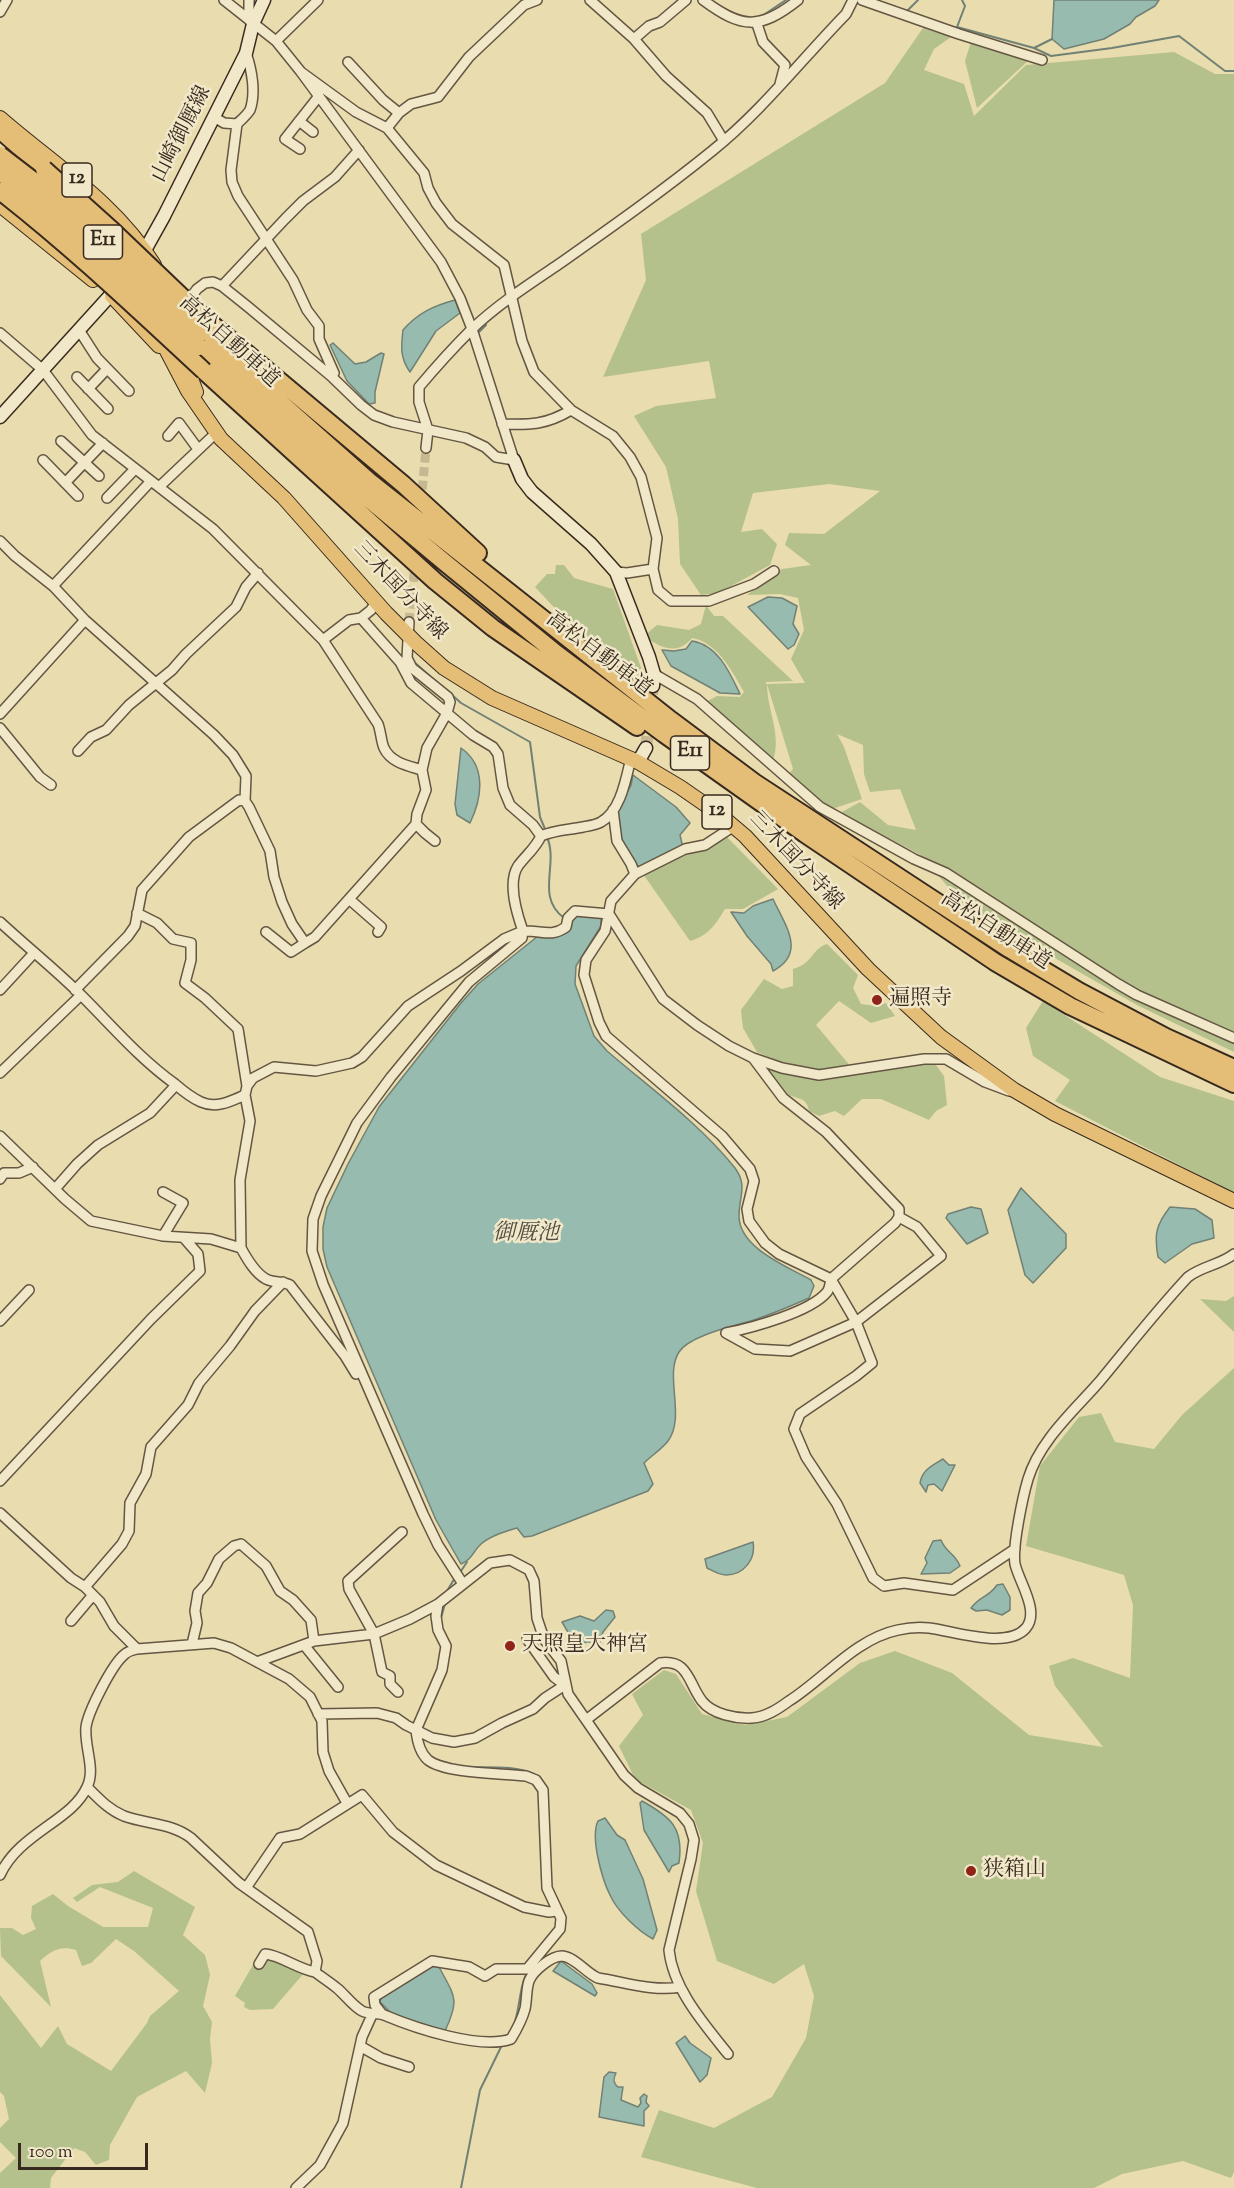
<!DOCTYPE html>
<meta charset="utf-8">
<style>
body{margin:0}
#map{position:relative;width:1234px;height:2188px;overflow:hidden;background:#e9dcae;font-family:"Sorts Mill Goudy",serif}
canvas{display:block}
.scale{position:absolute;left:18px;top:2143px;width:130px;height:27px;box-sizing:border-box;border:3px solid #38291e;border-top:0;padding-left:8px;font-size:18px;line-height:21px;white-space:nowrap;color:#38291e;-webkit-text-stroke:4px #f1e8ca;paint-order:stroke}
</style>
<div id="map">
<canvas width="1234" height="2188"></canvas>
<div class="scale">100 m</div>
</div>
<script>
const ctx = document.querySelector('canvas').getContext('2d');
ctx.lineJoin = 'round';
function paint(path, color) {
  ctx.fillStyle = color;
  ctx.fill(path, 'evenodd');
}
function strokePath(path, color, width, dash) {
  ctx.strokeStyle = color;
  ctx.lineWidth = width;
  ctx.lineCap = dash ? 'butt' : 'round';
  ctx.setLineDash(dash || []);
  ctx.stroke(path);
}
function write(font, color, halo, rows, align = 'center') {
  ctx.font = font + ' "Sorts Mill Goudy","Noto Serif JP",serif';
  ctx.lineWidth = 5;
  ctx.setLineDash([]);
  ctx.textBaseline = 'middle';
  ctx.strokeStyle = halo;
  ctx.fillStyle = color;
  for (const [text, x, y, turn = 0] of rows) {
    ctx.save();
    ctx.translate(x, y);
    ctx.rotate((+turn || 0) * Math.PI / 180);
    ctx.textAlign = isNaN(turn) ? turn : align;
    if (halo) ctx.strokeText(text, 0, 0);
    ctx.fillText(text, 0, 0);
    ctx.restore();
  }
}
paint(new Path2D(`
 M923 28 951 37 934 49 924 70 964 84 974 116 1026 65 1174 52 1215 74H1234V1052L1137 1005 964 906 921 855 840 813 860 802 888 825 916 830 900 789 870 792 864 774 863 745 837 734 844 747 862 799 832 809 809 796 788 775 793 769 767 684C767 710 782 734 773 761L706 702 717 696 740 697 744 692C732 671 717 642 692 638 677 656 661 648 644 636L657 625 689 630 701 624 706 605 714 616H723L793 681 766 682V684L805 683 791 659 804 630 798 598 780 594 747 595 782 569 811 565 785 545 789 533 824 534 880 491 829 484 753 493 741 532 762 529 777 544 770 565 718 593 701 595 680 564 678 519 666 467 634 416 656 406 716 398 709 361 603 377 646 280 641 234 885 83Z
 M971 42 1030 59 977 108 965 61Z
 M556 565H564L574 578 613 589 646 682 563 617 535 587 547 574H555Z
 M727 837 778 889 743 909H725C716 924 708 936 690 941L643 874Z
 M827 944 858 975 853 988 861 1004 876 1006 886 1003 895 1016 871 1023 839 1001 816 1025 857 1074 897 1069 919 1064H935L944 1076 947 1105 936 1111 929 1120 881 1099H862L844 1116 835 1111 819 1116 809 1111C807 1095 794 1100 784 1092 778 1087 772 1075 768 1068L787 1073V1065L757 1052 743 1028 741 1010 764 979 782 989 793 986V969C814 963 811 949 827 944Z
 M1043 1001 1160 1077 1234 1101V1193L1055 1101 1070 1080 1033 1056 1026 1028Z
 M1234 1296V1332L1200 1299 1226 1301Z
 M1234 1368V2172L1231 2178 1183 2161 1122 2174 1094 2188H757L641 2157 659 2110 714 2128 772 2097 806 2038 814 1996 804 1964 774 1984 717 1961 696 1891 703 1843 691 1810 635 1779 619 1746 643 1715 632 1694 664 1670 676 1674 702 1714 746 1725 787 1717 860 1663 895 1651 952 1673 1029 1735 1103 1747 1055 1686 1049 1666 1073 1658 1130 1678 1133 1605 1124 1575 1026 1546 1040 1466 1079 1417 1101 1413 1115 1442 1154 1449 1182 1415Z
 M134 1871 195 1907 183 1935 205 1955 210 1975 203 2006 212 2022 210 2039 212 2063 205 2093 186 2071 137 2097 110 2145 109 2160 96 2165 85 2152 74 2148 51 2178 50 2188H0V2173L16 2158 0 2142V2128L9 2119 4 2096 0 2092V1995L41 2048 58 2026 67 2044 111 2071 147 2023 150 2016 179 1991 134 1951 116 1939 91 1963 82 1966 76 1950C60 1945 51 1951 40 1961L51 2007 1 1956 0 1928H12L23 1935 36 1929 31 1918 32 1906 53 1894 68 1906 103 1927H148L153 1908 100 1887 77 1902 73 1898 92 1885 118 1882Z
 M261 1951 304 1973 273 2009 250 2010 244 2007 245 2003 235 1996Z`), '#b4c18c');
const water = new Path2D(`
 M1054 0H1159L1155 6 1136 17 1130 24 1104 39 1064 49 1052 39Z
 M455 300 460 313 436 331 410 372C400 358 401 347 403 330 418 313 433 306 455 300Z
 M333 343 355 364 366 362 381 353 384 354 375 392V403L369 404 347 381 330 345Z
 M768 597 782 598 797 606 793 624 799 634 794 645 788 649 748 607Z
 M692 641C718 645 730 673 740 694L720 693 702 683 671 666 662 650 674 651 686 649Z
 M461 748C487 766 482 798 470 823L457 815 455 804Z
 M633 775 676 807 690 823 680 835 683 848 645 865 637 867 620 842 617 809 631 785Z
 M773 899C785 925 807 953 773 971L771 964 747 936 731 912 744 913 753 906Z
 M579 914 601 916V926L576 966 575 984 594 1036 607 1051C650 1088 699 1123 735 1168 748 1186 739 1196 739 1216 739 1248 788 1267 811 1280L814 1286 809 1298C791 1306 772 1314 754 1320 735 1326 690 1335 679 1352 664 1375 686 1417 668 1441 662 1449 651 1456 644 1463L653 1484 648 1491 532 1536 524 1537 517 1528C506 1531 490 1536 481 1544 473 1551 472 1560 461 1564L436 1520 327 1267 323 1249V1227L327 1208 348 1164 379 1107 461 1003 478 984 538 936 568 930 573 918Z
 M1021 1188 1066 1234V1248L1033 1283 1025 1275 1008 1210Z
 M971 1207 981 1209 988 1233 967 1244 946 1218 948 1214Z
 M1170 1207 1195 1209 1212 1220 1214 1238 1192 1244 1165 1263 1158 1257C1154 1234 1156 1225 1170 1207Z
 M943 1459 949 1465H955L942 1491 934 1484 928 1485 926 1492 920 1483C922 1470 933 1465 943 1459Z
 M941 1540C946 1553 955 1553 960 1566L950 1573 921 1574 927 1563 925 1558 933 1541Z
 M753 1542C756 1559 744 1575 726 1575 719 1575 713 1571 707 1568L705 1559Z
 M1003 1584 1010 1597V1610L1002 1615 987 1610 976 1611 971 1608C981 1595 988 1598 997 1585Z
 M606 1610 613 1611 615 1617 603 1632 600 1642H586L574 1649 572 1639 562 1622 580 1616 594 1621Z
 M642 1801C671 1817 684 1828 679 1863L672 1866 669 1872 644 1830 640 1803Z
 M605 1818 617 1835 625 1840 643 1879 657 1930 653 1939C638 1931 617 1911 610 1895 602 1879 590 1837 598 1821Z
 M561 1961 592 1984 597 1993 595 1996 553 1971Z
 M433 1966 439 1967C455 1997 460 1999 445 2031L393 2015 380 2002 381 1998Z
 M685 2036 690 2043 711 2058 707 2075 700 2082 676 2043Z
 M609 2072 616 2073C613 2079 613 2083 618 2087H623L621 2100 638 2107 641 2103 640 2098 644 2094 647 2096 646 2102 649 2106 644 2111V2126L599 2117 604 2077Z`);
paint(water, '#97bbaf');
strokePath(water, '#718175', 1.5);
strokePath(new Path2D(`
 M962 0 965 6 957 27 1034 48 1051 56 1112 48 1179 36 1225 71H1234
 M907 11 918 0
 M765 14 786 0
 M1034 48 1052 39
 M479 332 486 325
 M458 350 466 342
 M413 661 433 679
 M451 694 461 703 530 742 540 817 545 829
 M547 837C559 865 535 896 564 918
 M461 1571 467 1562
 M447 1591 456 1576
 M441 1618 445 1604
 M432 1704 443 1679
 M466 1767C488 1768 514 1765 534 1774
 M547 1793 548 1805
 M515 2021C520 2007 520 1983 527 1973
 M461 2188 480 2090 501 2047`), '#718175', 2);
strokePath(new Path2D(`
 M421 503 426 448
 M409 622 418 537`), '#c6b891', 9, [9, 4.5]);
strokePath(new Path2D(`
 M646 748 653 686`), '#c6b891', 12, [12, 6]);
const street = new Path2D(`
 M224 0 276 41 301 72 441 262 460 298 472 329 514 460
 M590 0 634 39 666 76 707 113 724 141
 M703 0C742 29 760 30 798 0
 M862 0 959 34 1042 60
 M0 12 7 0
 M249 20V0
 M757 24 763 42 785 65 780 84
 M634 39 649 26 660 22 686 0
 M276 41 318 0
 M348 62 383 100 399 113
 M301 72 356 112 387 128 424 173 428 188 436 203 452 224 504 265 522 341 534 372 571 410 613 436 630 457 641 477 657 538 653 569 658 590 671 601H709L754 584 774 571
 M214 117 224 123 237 124C241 120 247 115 250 110 256 93 252 70 246 53
 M299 121 313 132
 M237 124 231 170 232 182 238 196 293 280 307 310 319 326V339L334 373 331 376
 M387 128 399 113 411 104 438 97 469 57 524 5 537 0
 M300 149 285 139 319 96
 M222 286 285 219 303 201 335 177 359 150
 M185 305 197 289 205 283 213 282 222 286 247 306 331 376 361 405 374 415 393 422 466 438 485 447 496 457 514 460
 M79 330 97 358 129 391
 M0 333 43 370 92 435 213 529 323 640 378 724C381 732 381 741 384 748 391 763 409 766 422 770
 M77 377 108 409
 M88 389 107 369
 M502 424C530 425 546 425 571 410
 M168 436 179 423 198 449
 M61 441 99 476
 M426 448 428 430 419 402V387C435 368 453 348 471 330 498 304 531 283 562 262 613 226 664 190 712 151 762 111 802 59 846 14L853 0
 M43 460 78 496
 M65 483 103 443
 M159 487 217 432
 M107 498 135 469
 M0 541 15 556 53 586 85 620 214 735 233 755 246 776 245 801
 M616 572 627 573 653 569
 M53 586 151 481
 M361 618 371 610 376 602
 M323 640 349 620 361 618 400 662 411 683 473 735 493 747 498 754 503 788 510 805 533 825 541 836C535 849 526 855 518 866 507 883 517 914 523 931 541 930 551 938 566 927L568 918 575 911 609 914 663 999 697 1025 729 1046 753 1058 783 1098 826 1132 899 1209V1217L895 1223 831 1279C830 1283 830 1288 827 1292 811 1312 751 1328 726 1333
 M654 674 697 699 820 807 914 859 946 873 1118 984 1137 995 1234 1038
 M0 714 85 620
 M0 728 40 777 51 785
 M78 751 91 737 106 730 129 705 172 670 186 654 236 607 246 587 258 573
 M613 810 617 841 631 864 635 874 611 901 605 931 586 960 584 975 599 1022 606 1036 722 1136 750 1169 754 1181 747 1209 749 1221 765 1243 779 1254 831 1279 856 1322 872 1363 856 1376 800 1414 794 1429 806 1457 837 1504 873 1578 884 1586 904 1583 953 1590 1015 1549
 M416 824 425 833 435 841
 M541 836C554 830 568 830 583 827 588 826 596 825 601 822 621 811 626 778 631 758
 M635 874 685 849 705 845 734 826
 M349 899 381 927 378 932
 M137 913 157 923 173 939 191 943V960L185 983 205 998 238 1029 247 1086
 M0 922C27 947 56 970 82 996 112 1026 140 1059 175 1084 183 1091 192 1098 201 1102 217 1109 231 1101 245 1095
 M305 943 315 937 416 824 417 814 426 790 422 770 427 748 447 713 450 702 448 697 412 668 407 658 409 622
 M0 990 34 953
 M75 990 128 936 135 926 142 890 189 837 239 800 245 801 249 807 270 851 274 877 282 902 292 924 305 943 291 952 266 932
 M753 1058 782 1068 819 1075 924 1059H946L985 1082 1009 1091
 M0 1073 81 995
 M0 1136 65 1199 91 1221 163 1236 211 1239 241 1248C247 1259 255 1273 266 1279 273 1283 283 1281 290 1285L345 1356 356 1374
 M0 1179 4 1173H19L33 1167
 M55 1189 77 1164 98 1145 150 1113 176 1085
 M163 1236 183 1203 163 1192
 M241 1248 240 1180 250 1121 245 1095 247 1086 253 1078 274 1067 316 1071 352 1063 362 1057 408 1006 461 971 504 939 523 931 522 938 469 982 391 1077 357 1123 321 1196 313 1219 312 1251 323 1284 423 1514 438 1545 463 1584
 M0 1321 29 1290
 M726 1333 755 1349 790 1351 856 1322 941 1256 917 1227 899 1217
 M0 1481 151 1319 200 1271 198 1254 184 1238
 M0 1513 71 1578 85 1587 100 1602 114 1626 137 1649
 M85 1587 122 1544 129 1531 130 1503 146 1474 151 1447 188 1405 199 1383 230 1346 255 1311 283 1282
 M438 1604 490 1563 510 1560 529 1570 534 1581 537 1618 544 1639 561 1661 568 1694 586 1720 660 1663C689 1659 688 1683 702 1701 712 1714 736 1719 752 1718 766 1717 778 1709 789 1701 824 1679 855 1639 898 1630 907 1628 920 1627 929 1628 954 1631 1007 1650 1026 1628 1040 1611 1019 1582 1015 1564 1012 1547 1023 1496 1028 1479 1040 1440 1074 1411 1100 1381 1129 1346 1157 1310 1188 1277 1202 1266 1220 1265 1234 1254
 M71 1621 93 1595
 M192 1644 197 1623 195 1611 198 1593 207 1583 219 1559 234 1546 241 1544 266 1566 280 1591 293 1600 311 1620 314 1641
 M304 1645 338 1687
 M257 1662 314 1641 374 1634 410 1619 438 1604 436 1616 438 1630 446 1646 442 1670 416 1730C417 1740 420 1753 428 1760 446 1774 502 1773 526 1776L536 1780 543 1790 547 1888 561 1918 560 1929 527 1969H496L485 1976 469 1967 432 1961 374 1997 375 2005 382 2014
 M398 1692 390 1684V1676L382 1672 374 1634 349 1589 348 1581 402 1532
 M318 1714 377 1713 396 1718 406 1725 432 1738 454 1742 475 1738 502 1723 533 1709 545 1698 565 1685 554 1677 527 1639
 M586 1720 624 1775 638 1788 680 1813 689 1824 694 1840 691 1859 669 1950C673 1989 704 2024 728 2054
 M87 1787C99 1799 109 1810 124 1816 146 1824 172 1823 191 1838L239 1883 308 1932 317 1961 315 1972C323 1978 331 1983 338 1989 346 1996 353 2006 362 2011 370 2015 377 2012 384 2015 415 2028 480 2050 511 2039 517 2029 522 2020 525 2009 527 2000 526 1990 529 1981 533 1971 551 1956 562 1956 575 1957 586 1973 598 1978 624 1982 654 1992 680 1987
 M0 1875C19 1833 72 1821 87 1787 96 1769 84 1747 86 1727 88 1712 112 1664 125 1654 128 1651 133 1650 137 1649L214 1643 231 1648 289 1679 310 1697 322 1721 323 1752 329 1771 347 1803
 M246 1888 280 1838 300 1834 362 1795 393 1832 436 1865 524 1907 549 1912 556 1911
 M259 1964 265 1954C280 1955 298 1969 315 1972
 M360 2046 381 2058 409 2067
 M296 2188 320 2165 343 2123 362 2037 372 2015`);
const secondary = new Path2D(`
 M140 259 164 216 246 53 253 24 264 0
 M0 417 116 289
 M514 460 522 479 532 492 591 544 616 572 649 657 654 674 653 686
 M638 762 646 748`);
const primary = new Path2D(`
 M0 118C54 165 116 203 154 265
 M0 205 93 280
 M112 296 159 346
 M156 330 188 391 221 439 284 498 386 613 416 643 444 668 492 698 638 762 680 787 719 814 745 836 868 969 941 1037 1014 1090 1055 1114 1234 1201
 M185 350 190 376 196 392`);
const highway = new Path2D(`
 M0 130 44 169
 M201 315 404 485 478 553
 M202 333 369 481 671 720 754 782 1009 949 1079 991 1166 1037 1234 1068
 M199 347 358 490 443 561 557 654 664 734 805 834 995 962 1070 1006 1234 1084
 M204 371 435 581 493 628 637 727`);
strokePath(street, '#645642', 12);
strokePath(secondary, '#38291e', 15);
strokePath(primary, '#38291e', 16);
strokePath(highway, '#38291e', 20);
strokePath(street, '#f1e8ca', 9);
strokePath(secondary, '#f1e8ca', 12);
strokePath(primary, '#e4be77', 14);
strokePath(highway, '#e4be77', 16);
const highwayBridge = new Path2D(`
 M0 155 43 188 202 333
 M44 169 113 231 201 315
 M0 172 34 199 199 347
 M0 191C72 247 137 309 204 371`);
strokePath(highwayBridge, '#38291e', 20, []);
strokePath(highwayBridge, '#e4be77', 16);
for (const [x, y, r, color] of [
 [877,1000,6,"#8f2418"],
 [510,1646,6,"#8f2418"],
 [971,1871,6,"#8f2418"]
]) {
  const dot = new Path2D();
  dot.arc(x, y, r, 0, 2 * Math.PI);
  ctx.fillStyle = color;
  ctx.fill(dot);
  strokePath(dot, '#f1e8ca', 2);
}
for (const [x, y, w] of [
 [77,180,30],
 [103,242,39],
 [690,753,39],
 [717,812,30]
]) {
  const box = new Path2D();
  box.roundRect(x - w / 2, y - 17, w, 34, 4.5);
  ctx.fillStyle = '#f1e8ca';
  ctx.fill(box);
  strokePath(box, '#38291e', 1.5);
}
write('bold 20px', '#38291e', null, [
 ["12",77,180],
 ["E11",103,242],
 ["E11",690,753],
 ["12",717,812]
]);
write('21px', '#38291e', '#f1e8ca', [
 ["山崎御厩線",183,135,-63],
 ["高松自動車道",228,343,42],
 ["三木国分寺線",399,592,47],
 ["高松自動車道",598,656,37],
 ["三木国分寺線",795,862,47],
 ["高松自動車道",995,932,33]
]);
write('21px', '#38291e', '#f1e8ca', [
 ["遍照寺",889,1000],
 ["天照皇大神宮",522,1646],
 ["狭箱山",983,1871]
], 'left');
write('italic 22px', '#504e42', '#f1e8ca', [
 ["御厩池",526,1235]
]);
</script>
